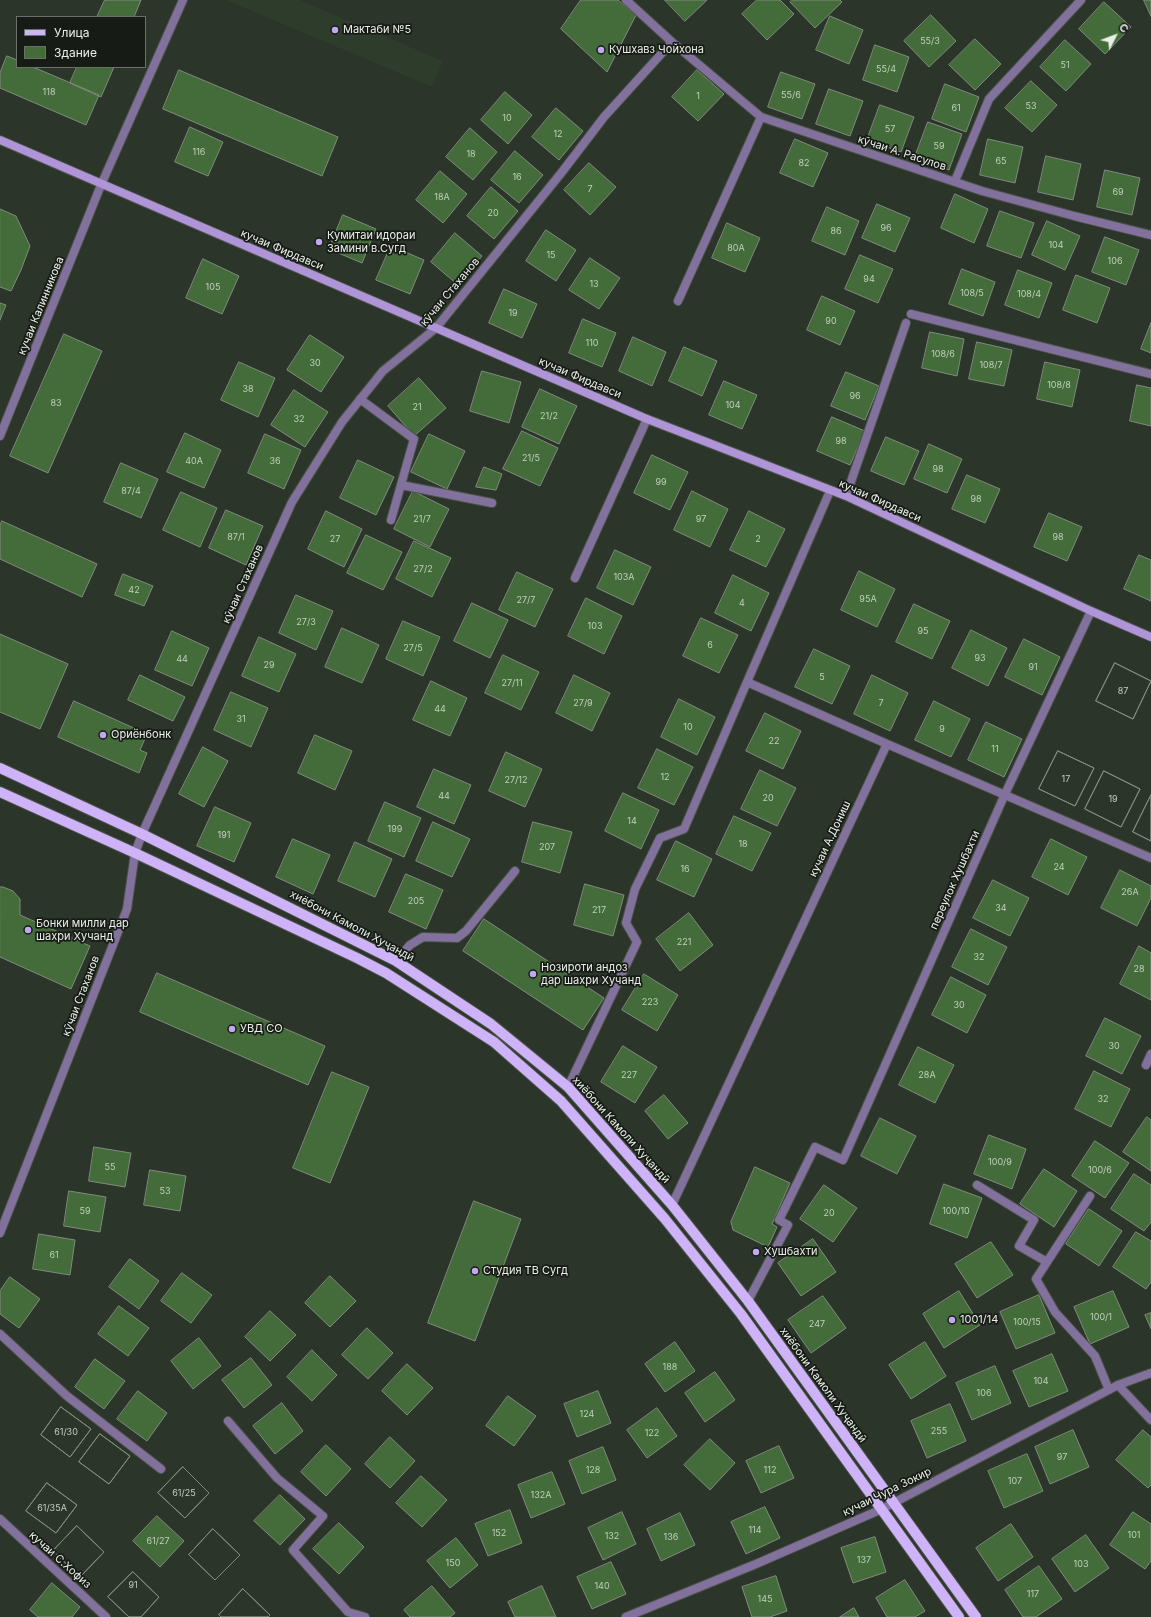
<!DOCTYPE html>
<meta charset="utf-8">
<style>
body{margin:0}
#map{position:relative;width:1151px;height:1617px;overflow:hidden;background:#2c352a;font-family:Inter,sans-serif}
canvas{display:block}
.legend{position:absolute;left:16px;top:16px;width:130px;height:52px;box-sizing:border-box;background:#171b16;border:1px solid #6b706a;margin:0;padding:5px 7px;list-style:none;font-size:12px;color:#eaf0e8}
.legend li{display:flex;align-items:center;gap:8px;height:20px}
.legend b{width:20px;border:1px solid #6b706a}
.north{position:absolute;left:1095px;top:16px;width:40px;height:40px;-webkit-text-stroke:3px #171b16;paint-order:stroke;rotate:48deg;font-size:11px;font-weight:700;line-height:16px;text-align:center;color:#eaf0e8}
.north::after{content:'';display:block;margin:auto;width:14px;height:18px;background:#eaf0e8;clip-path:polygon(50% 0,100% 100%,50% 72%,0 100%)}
</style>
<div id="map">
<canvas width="1151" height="1617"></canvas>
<ul class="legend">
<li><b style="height:5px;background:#ceb3f9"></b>Улица</li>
<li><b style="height:11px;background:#436c3a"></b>Здание</li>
</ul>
<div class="north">С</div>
</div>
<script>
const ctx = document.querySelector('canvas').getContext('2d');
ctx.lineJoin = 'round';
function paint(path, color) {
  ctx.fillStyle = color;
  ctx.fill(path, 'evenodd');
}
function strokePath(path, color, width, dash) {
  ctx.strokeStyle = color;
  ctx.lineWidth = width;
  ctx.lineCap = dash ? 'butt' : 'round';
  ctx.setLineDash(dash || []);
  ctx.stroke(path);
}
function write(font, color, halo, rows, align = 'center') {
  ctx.font = font + ' Inter,sans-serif';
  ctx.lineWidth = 3.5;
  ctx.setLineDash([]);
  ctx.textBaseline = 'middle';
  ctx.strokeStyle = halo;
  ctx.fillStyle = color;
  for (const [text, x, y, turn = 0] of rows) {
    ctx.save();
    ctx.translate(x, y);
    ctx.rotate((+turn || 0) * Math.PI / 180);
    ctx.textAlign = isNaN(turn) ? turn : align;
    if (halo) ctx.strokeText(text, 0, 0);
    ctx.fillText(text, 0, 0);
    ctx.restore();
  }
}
paint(new Path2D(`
 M226 0H300L443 61 432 87Z`), '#2e3c2b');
const building = new Path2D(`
 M105 0H141L134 17H97Z
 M581 0H618L636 15 607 72 561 29Z
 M665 0H707L685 21Z
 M757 0H780L794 14 767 40 742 14Z
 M792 0H840L842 2 815 28 790 2Z
 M1144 0H1151V16Z
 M1104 2 1131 27 1105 54 1079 29Z
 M931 15 956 41 929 67 904 41Z
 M830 16 863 30 849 64 816 50Z
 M975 39 1001 64 975 90 949 65Z
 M1065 40 1091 64 1066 91 1040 67Z
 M875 45 909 57 897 92 863 80Z
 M7 56 17 60V67H33L99 95 86 125 0 88V73Z
 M77 67H114L101 97 70 83Z
 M179 70 338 137 322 176 163 109Z
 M697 70 724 94 698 121 672 97Z
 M781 72 815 84 802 119 768 107Z
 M1031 81 1057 105 1032 132 1005 108Z
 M945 84 979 97 966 132 932 119Z
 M829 89 863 101 850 136 816 124Z
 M505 92 532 115 508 144 481 120Z
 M880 105 914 117 901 152 867 140Z
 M556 108 583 131 559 160 532 137Z
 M928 122 962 134 949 170 915 157Z
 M190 127 223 142 208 176 175 162Z
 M470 128 497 152 473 180 446 157Z
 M795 139 828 153 813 187 780 173Z
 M988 139 1023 147 1015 183 980 175Z
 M515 151 543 175 519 203 491 180Z
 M1046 156 1081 164 1073 200 1038 192Z
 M589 163 616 187 590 215 564 190Z
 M1105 170 1140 178 1132 215 1097 207Z
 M440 171 467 194 443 223 416 200Z
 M491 187 518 211 494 239 467 216Z
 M955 194 988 209 974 243 941 228Z
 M877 204 910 218 895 252 862 238Z
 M827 207 859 221 845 255 812 241Z
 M0 209 16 216 30 246 21 270 11 291 0 287Z
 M1000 211 1034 223 1021 258 987 246Z
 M343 215 376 229 362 263 329 249Z
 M1047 221 1080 236 1065 270 1032 255Z
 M727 223 760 238 745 272 712 258Z
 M546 230 576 250 556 281 526 261Z
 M455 233 482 256 458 285 431 262Z
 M1105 237 1139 250 1126 285 1092 272Z
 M391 246 424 260 410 294 376 280Z
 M860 255 893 269 878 303 845 289Z
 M590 258 620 278 599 309 569 290Z
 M203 259 239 276 222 314 186 298Z
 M962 269 995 282 983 316 949 304Z
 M1018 270 1052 283 1039 318 1005 305Z
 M1076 275 1110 288 1097 323 1063 310Z
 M504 289 537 304 522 338 489 323Z
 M822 296 855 311 840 345 807 330Z
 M0 303 6 305 0 320Z
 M583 319 616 333 602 367 569 353Z
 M1151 323V353L1141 349Z
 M930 332 964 339 957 376 922 368Z
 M64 334 102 351 48 473 10 456Z
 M310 335 344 357 321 392 287 370Z
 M633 337 666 352 652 386 619 371Z
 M977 342 1012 350 1004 386 969 379Z
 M684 347 717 361 702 396 669 381Z
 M239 362 275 378 258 417 221 400Z
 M1045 362 1080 370 1072 407 1037 399Z
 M482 371 521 382 509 423 470 411Z
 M846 372 879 386 865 420 831 406Z
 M419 378 446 408 414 436 388 406Z
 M724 381 757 395 742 429 709 415Z
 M1137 385 1151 388V426L1130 421Z
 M540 389 577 406 559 444 522 427Z
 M294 390 328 412 305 447 271 425Z
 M832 417 865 431 850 465 817 451Z
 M522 431 558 448 540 486 503 469Z
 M185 433 221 450 204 488 167 472Z
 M265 434 301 450 284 489 248 473Z
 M429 434 465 451 447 489 411 472Z
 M886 437 919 451 904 485 871 471Z
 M929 444 962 459 947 493 914 479Z
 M652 455 688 472 670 510 634 493Z
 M358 460 394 477 376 515 340 498Z
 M121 463 158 479 141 518 104 502Z
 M484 467 502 474 496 490 476 487Z
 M967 475 1000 489 985 523 952 509Z
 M413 491 449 509 430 547 394 529Z
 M692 491 728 509 710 547 674 530Z
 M181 492 217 508 200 547 163 530Z
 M226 510 263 526 246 565 209 548Z
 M326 511 362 529 344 567 308 549Z
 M749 511 785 529 766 567 730 550Z
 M1049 513 1082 527 1067 561 1034 547Z
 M2 521 97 564 82 597 0 559V526Z
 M366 535 402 552 383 590 347 573Z
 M414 541 451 558 432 597 396 579Z
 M615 550 651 567 633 605 597 588Z
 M1139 555 1151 560V601L1124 589Z
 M859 571 895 589 877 627 841 610Z
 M517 572 553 589 535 627 499 610Z
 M123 574 153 586 144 606 115 595Z
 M733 575 769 593 751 631 715 613Z
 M296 595 333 611 316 650 279 633Z
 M586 598 622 616 604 654 568 636Z
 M472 603 508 620 490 658 454 641Z
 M914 604 950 621 932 659 896 642Z
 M701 618 738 635 719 673 683 656Z
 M403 621 440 637 423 676 386 659Z
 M342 628 379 645 362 683 325 667Z
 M971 630 1007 648 988 686 952 668Z
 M172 631 209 648 192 686 155 670Z
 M0 634 68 664 40 729 0 712Z
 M259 637 296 654 279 692 242 676Z
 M1024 639 1060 657 1042 695 1005 677Z
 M814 649 850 666 832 704 795 687Z
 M503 655 539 672 521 710 485 693Z
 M1115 663 1151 681 1133 719 1096 701Z
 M1115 663 1151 681 1133 719 1096 701Z
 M140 675 185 697 173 721 128 700Z
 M574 675 610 693 592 731 556 713Z
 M872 675 908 693 890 731 854 714Z
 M431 681 467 698 450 736 413 720Z
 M231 692 268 708 251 747 214 730Z
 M679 699 715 717 697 755 661 737Z
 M74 701 147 734 140 750 147 753 139 773 58 737Z
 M934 701 970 719 951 757 915 740Z
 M765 713 801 731 783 769 746 751Z
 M986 722 1022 739 1004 777 968 760Z
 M315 735 352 751 335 790 298 773Z
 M203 747 228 761 204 807 179 794Z
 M657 749 693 767 674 805 638 788Z
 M1058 751 1094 768 1075 806 1039 789Z
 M1058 751 1094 768 1075 806 1039 789Z
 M506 752 542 769 525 807 489 791Z
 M434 769 471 785 454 824 417 807Z
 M760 770 796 788 777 826 741 809Z
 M1104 771 1140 789 1121 827 1085 809Z
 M1104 771 1140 789 1121 827 1085 809Z
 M623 793 659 810 641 849 605 831Z
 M1151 795V841L1133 832Z
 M1151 795V841L1133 832Z
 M385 802 421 818 404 857 368 841Z
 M215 807 251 823 234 862 197 846Z
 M734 816 771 833 752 871 716 854Z
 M433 822 470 839 452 877 416 861Z
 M533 822 572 832 560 873 522 862Z
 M293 839 330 855 313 894 276 877Z
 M1051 839 1087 857 1068 895 1032 877Z
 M676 841 712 859 694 897 657 880Z
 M355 842 392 859 375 897 338 881Z
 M1120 870 1151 886V898L1137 926 1101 908Z
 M406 874 443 890 426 929 389 912Z
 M993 880 1029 898 1010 936 973 918Z
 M585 884 624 895 613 936 574 925Z
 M0 887H3L13 891 20 899V915L90 946 71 989 0 957Z
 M689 913 713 945 680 971 656 939Z
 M484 919 604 998 583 1030 463 951Z
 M971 929 1007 947 988 985 952 967Z
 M1139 946 1151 953V1000L1120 984Z
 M157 973 325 1046 308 1085 140 1012Z
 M644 974 678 995 657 1031 622 1010Z
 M951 977 986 995 967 1033 932 1015Z
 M1105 1018 1141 1036 1122 1074 1086 1056Z
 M623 1046 657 1067 635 1103 601 1082Z
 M918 1047 954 1065 935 1103 899 1085Z
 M1094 1071 1130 1089 1111 1127 1075 1109Z
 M332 1072 369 1087 330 1183 293 1168Z
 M664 1095 688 1123 668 1139 645 1111Z
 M1147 1117 1151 1120V1171L1123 1152Z
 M880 1118 916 1136 897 1174 861 1156Z
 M989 1135 1026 1149 1012 1189 974 1174Z
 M1095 1141 1129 1163 1105 1198 1072 1176Z
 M94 1147 131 1153 125 1187 89 1181Z
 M755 1167 790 1183 772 1224 777 1227 768 1247 733 1230 731 1222Z
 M1044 1169 1077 1191 1054 1227 1020 1204Z
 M150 1170 186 1176 180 1211 144 1205Z
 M1134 1174 1151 1185V1222L1144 1231 1111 1209Z
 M944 1184 982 1198 967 1238 930 1224Z
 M824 1185 857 1208 833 1242 800 1219Z
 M69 1191 106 1197 100 1232 64 1226Z
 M474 1201 521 1219 475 1341 428 1323Z
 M1089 1209 1122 1231 1099 1266 1066 1244Z
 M1136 1232 1151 1241V1282L1146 1289 1113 1267Z
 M39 1234 75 1240 70 1275 33 1269Z
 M813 1239 836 1272 801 1296 778 1263Z
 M991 1242 1013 1275 977 1298 955 1264Z
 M130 1259 159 1281 139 1309 109 1287Z
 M182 1273 212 1295 191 1323 161 1301Z
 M330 1276 356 1301 330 1327 305 1303Z
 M10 1277 40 1299 19 1328 0 1314V1291Z
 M959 1291 980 1325 944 1348 923 1314Z
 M1113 1291 1129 1327 1090 1344 1074 1307Z
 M1039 1295 1055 1333 1016 1349 1000 1312Z
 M823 1296 846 1328 811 1353 788 1320Z
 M119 1306 149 1328 128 1356 98 1334Z
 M270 1311 296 1335 270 1361 245 1337Z
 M1151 1313V1329L1145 1315Z
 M367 1328 393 1353 368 1379 342 1355Z
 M199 1338 221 1366 193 1389 171 1361Z
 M675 1342 695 1371 665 1392 645 1364Z
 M925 1342 946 1376 911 1399 889 1365Z
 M312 1350 337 1375 312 1401 287 1377Z
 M1052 1354 1068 1391 1029 1407 1013 1371Z
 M251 1358 272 1385 244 1408 222 1380Z
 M95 1359 125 1381 104 1409 75 1387Z
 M407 1364 433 1388 407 1415 382 1391Z
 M995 1366 1011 1403 972 1420 956 1383Z
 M715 1372 735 1400 705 1422 685 1393Z
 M138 1391 167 1413 147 1441 117 1419Z
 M598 1391 611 1423 577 1437 564 1404Z
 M508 1396 536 1416 514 1446 486 1426Z
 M282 1403 303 1431 275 1454 253 1426Z
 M950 1404 966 1441 927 1458 911 1421Z
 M61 1407 91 1429 70 1457 41 1435Z
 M61 1407 91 1429 70 1457 41 1435Z
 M657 1408 677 1436 647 1458 627 1430Z
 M1073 1430 1089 1467 1050 1484 1035 1447Z
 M1143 1430 1151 1437V1485L1148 1488 1116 1460Z
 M100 1434 130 1456 109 1484 79 1462Z
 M100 1434 130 1456 109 1484 79 1462Z
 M390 1437 415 1461 390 1488 365 1464Z
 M710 1439 735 1463 710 1490 684 1465Z
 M326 1445 351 1469 326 1496 301 1472Z
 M779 1446 794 1478 761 1493 746 1461Z
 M603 1447 616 1480 582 1494 569 1461Z
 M1027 1454 1043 1491 1004 1508 988 1471Z
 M183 1467 209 1493 185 1518 158 1493Z
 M183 1467 209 1493 185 1518 158 1493Z
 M552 1472 565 1504 531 1518 518 1485Z
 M421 1476 447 1500 422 1527 396 1503Z
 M47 1483 77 1505 56 1533 26 1511Z
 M47 1483 77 1505 56 1533 26 1511Z
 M280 1495 305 1519 280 1545 254 1521Z
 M765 1507 780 1538 746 1554 731 1522Z
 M510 1510 522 1543 488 1556 475 1524Z
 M622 1512 636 1544 603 1560 588 1528Z
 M1133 1512 1151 1524V1561L1145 1569 1110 1545Z
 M680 1513 695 1545 661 1561 647 1529Z
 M157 1516 184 1541 160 1567 133 1541Z
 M339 1523 364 1547 339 1574 313 1549Z
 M1011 1524 1033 1557 998 1581 976 1548Z
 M77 1526 104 1552 80 1577 53 1551Z
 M77 1526 104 1552 80 1577 53 1551Z
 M213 1529 240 1555 215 1580 189 1555Z
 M213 1529 240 1555 215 1580 189 1555Z
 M1086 1535 1109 1568 1075 1592 1052 1559Z
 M875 1537 886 1572 853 1583 841 1548Z
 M456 1538 478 1565 450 1588 427 1561Z
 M611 1562 626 1594 592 1609 577 1577Z
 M1039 1566 1062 1599 1036 1617H1023L1005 1590Z
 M133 1572 159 1597 141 1617H129L108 1597Z
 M133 1572 159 1597 141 1617H129L108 1597Z
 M776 1576 787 1611 770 1617H752L742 1587Z
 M905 1580 925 1611 915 1617H887L876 1598Z
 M52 1583 80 1607 72 1617H38L30 1610Z
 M432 1586 455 1613 450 1617H410L404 1610Z
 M542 1586 556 1617H515L508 1602Z
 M243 1589 270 1615 268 1617H221L219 1615Z
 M243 1589 270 1615 268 1617H221L219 1615Z
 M854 1608 859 1617H840Z`);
paint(building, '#436c3a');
strokePath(building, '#808b7e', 1);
const street = new Path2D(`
 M626 0 672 42 761 117 982 191 1074 216 1151 235
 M955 181 989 99 1081 0
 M678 301 761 117
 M911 314 1151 374
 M360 399 414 439 391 520
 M0 436 101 185 183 0
 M401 485 492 503
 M830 491 747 682 887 744
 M846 496 906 323
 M575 578 647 419
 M396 961 410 945 423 937 457 938 466 931 515 871
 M1146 1065 1151 1054
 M568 1087 637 942 626 923 635 889 660 838 684 829 747 682
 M977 1185 1034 1220 1019 1246 1047 1262 1036 1279 1055 1312 1095 1356 1109 1390
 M672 1205 887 744 1151 858
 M0 1233 127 909 135 853 142 834 292 502 342 422 383 371 436 328 562 172 604 117 672 42
 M1047 1262 1090 1196
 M748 1301 788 1225 779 1220 815 1147 843 1160 1005 794 1091 611
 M0 1334 67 1396 161 1469
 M1118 1385 1151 1420
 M228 1421 277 1478 323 1516 293 1550 348 1612 365 1617
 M0 1519 106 1617
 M626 1617 756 1564 882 1509 1118 1385 1151 1373`);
const secondary = new Path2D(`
 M0 140 647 419 846 496 1091 611 1151 637`);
const primary = new Path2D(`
 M0 768 142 834 396 961 491 1024 568 1087 672 1205 748 1301 976 1617
 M0 792 135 853 357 958 386 973 494 1042 561 1101 665 1219 741 1314 959 1617`);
strokePath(street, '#4a5348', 10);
strokePath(secondary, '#4a5348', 10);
strokePath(primary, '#4a5348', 12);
strokePath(street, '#82719c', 8);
strokePath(secondary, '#af94d8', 8);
strokePath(primary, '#ceb3f9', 10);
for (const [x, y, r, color] of [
 [335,30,4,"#c4a7f1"],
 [601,50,4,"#c4a7f1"],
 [319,242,4,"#c4a7f1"],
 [103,735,4,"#c4a7f1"],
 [28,930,4,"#c4a7f1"],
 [533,974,4,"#c4a7f1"],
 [232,1029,4,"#c4a7f1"],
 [756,1252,4,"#c4a7f1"],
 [475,1271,4,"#c4a7f1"],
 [952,1320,4,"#c4a7f1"]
]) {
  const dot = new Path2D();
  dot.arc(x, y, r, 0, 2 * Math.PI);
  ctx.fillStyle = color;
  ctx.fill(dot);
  strokePath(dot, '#171b16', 1.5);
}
write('9px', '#c0cfbc', null, [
 ["55/3",930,41],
 ["51",1065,65],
 ["55/4",886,69],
 ["118",49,92],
 ["55/6",791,95],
 ["1",698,96],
 ["53",1031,106],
 ["61",956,108],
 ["10",507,118],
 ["57",890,129],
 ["12",558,134],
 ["59",939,146],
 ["116",199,152],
 ["18",471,154],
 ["65",1001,161],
 ["82",804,163],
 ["16",517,177],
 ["7",590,189],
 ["69",1118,192],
 ["18А",442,197],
 ["20",493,213],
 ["96",886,228],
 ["86",836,231],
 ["104",1056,245],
 ["80А",736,248],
 ["15",551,255],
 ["106",1115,261],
 ["94",869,279],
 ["13",594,284],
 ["105",213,287],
 ["108/5",972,293],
 ["108/4",1029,294],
 ["19",513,313],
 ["90",831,321],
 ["110",592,343],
 ["108/6",943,354],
 ["30",315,363],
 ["108/7",991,365],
 ["108/8",1059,385],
 ["38",248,389],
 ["96",855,396],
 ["83",56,403],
 ["104",733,405],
 ["21",417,407],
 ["21/2",549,416],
 ["32",299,419],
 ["98",841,441],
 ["21/5",531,458],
 ["40А",194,461],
 ["36",275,461],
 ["98",938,469],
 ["99",661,482],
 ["87/4",131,491],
 ["98",976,499],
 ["21/7",422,519],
 ["97",701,519],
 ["87/1",236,537],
 ["98",1058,537],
 ["27",335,539],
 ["2",758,539],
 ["27/2",423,569],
 ["103А",624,577],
 ["42",134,590],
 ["95А",868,599],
 ["27/7",526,600],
 ["4",742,603],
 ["27/3",306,622],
 ["103",595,626],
 ["95",923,631],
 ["6",710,645],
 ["27/5",413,648],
 ["93",980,658],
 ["44",182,659],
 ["29",269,665],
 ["91",1033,667],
 ["5",822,677],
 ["27/11",512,683],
 ["87",1123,691],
 ["27/9",583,703],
 ["7",881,703],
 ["44",440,709],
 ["31",241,719],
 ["10",688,727],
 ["9",942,729],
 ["22",774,741],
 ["11",995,749],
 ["12",665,777],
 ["17",1066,779],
 ["27/12",516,780],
 ["44",444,796],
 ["20",768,798],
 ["19",1113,799],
 ["14",632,821],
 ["199",395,829],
 ["191",224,835],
 ["18",743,844],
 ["207",547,847],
 ["24",1059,867],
 ["16",685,869],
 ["26А",1130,892],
 ["205",416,901],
 ["34",1001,908],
 ["217",599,910],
 ["221",684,942],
 ["32",979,957],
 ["28",1139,969],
 ["223",650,1002],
 ["30",959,1005],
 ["30",1114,1046],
 ["227",629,1075],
 ["28А",927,1075],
 ["32",1103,1099],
 ["100/9",1000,1162],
 ["55",110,1167],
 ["100/6",1100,1170],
 ["53",165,1191],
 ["59",85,1211],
 ["100/10",956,1211],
 ["20",829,1213],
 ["61",54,1255],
 ["100/1",1101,1317],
 ["100/15",1027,1322],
 ["247",817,1324],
 ["188",670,1367],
 ["104",1041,1381],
 ["106",984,1393],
 ["124",587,1414],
 ["255",939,1431],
 ["61/30",66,1432],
 ["122",652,1433],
 ["97",1062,1457],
 ["128",593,1470],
 ["112",770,1470],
 ["107",1015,1481],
 ["61/25",184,1493],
 ["132А",541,1495],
 ["61/35А",52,1508],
 ["114",755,1530],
 ["152",499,1533],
 ["101",1134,1535],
 ["132",612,1536],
 ["136",671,1537],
 ["61/27",158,1541],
 ["137",864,1560],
 ["150",453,1563],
 ["103",1081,1564],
 ["91",133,1585],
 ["140",602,1586],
 ["117",1033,1594],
 ["145",765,1599]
]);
write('11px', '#eaf0e8', '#171b16', [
 ["Мактаби №5",343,30],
 ["Кушхавз Чойхона",609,50],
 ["Кумитаи идораи",327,236],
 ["Замини в.Сугд",327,249],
 ["Ориёнбонк",111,735],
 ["Бонки милли дар",36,924],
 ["шахри Хучанд",36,937],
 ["Нозироти андоз",541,968],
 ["дар шахри Хучанд",541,981],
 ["УВД СО",240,1029],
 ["Хушбахти",764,1252],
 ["Студия ТВ Сугд",483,1271],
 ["1001/14",960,1320]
], 'left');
write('11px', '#eaf0e8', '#171b16', [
 ["кӯчаи А. Расулов",902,153,18],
 ["кучаи Фирдавси",282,250,23],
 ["кӯчаи Стаханов",450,292,-50],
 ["кучаи Калинникова",41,306,-68],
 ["кучаи Фирдавси",580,378,23],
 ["кучаи Фирдавси",880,501,24],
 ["кӯчаи Стаханов",243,584,-66],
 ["кучаи А.Дониш",830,839,-65],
 ["переулок Хушбахти",955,880,-66],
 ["хиёбони Камоли Хуҷандӣ",352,926,28],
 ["кӯчаи Стаханов",81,996,-69],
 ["хиёбони Камоли Хуҷандӣ",621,1130,48],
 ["хиёбони Камоли Хуҷандӣ",823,1385,54],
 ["кучаи Чура Зокир",887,1492,-26],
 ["кучаи С.Хофиз",60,1560,42]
]);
</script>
